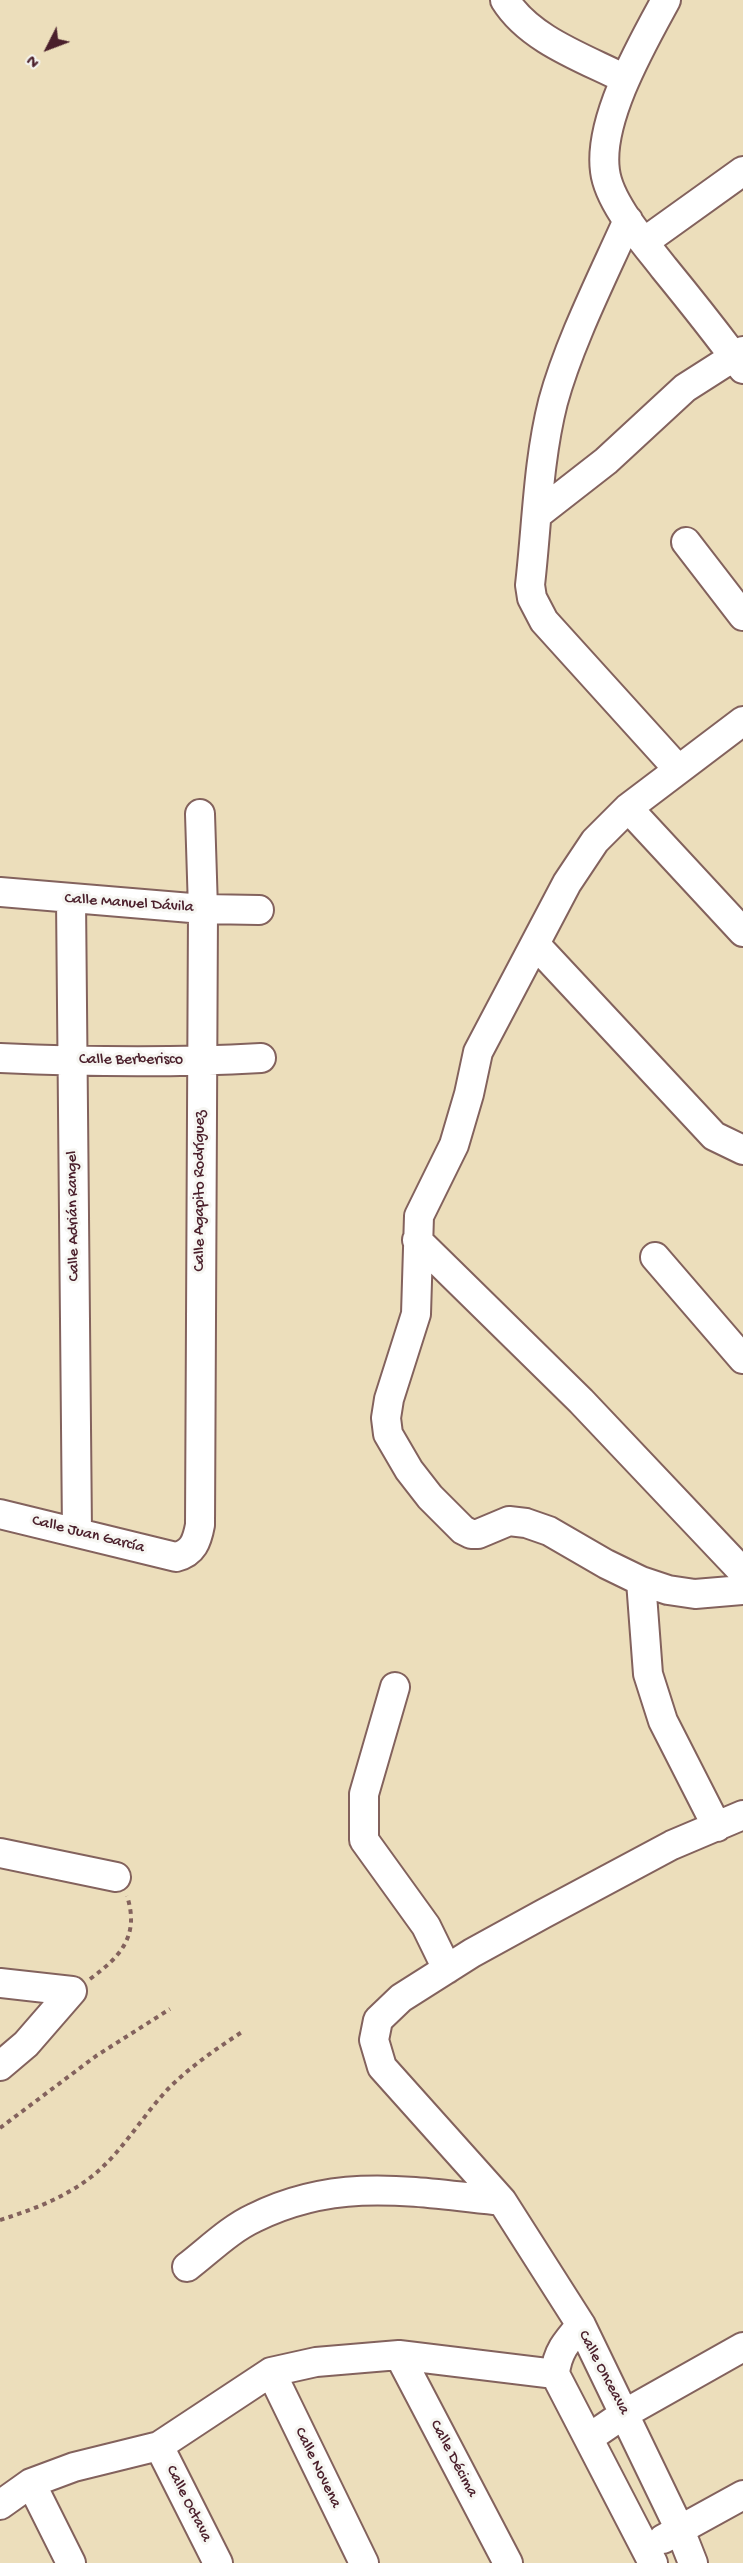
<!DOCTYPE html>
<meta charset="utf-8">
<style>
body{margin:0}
#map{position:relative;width:743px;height:2563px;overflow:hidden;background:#ecdebb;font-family:"Gochi Hand",sans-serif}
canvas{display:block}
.north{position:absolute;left:18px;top:18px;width:60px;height:60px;-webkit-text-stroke:4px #f6f6f2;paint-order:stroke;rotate:228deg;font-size:16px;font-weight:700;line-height:24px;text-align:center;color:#4a1f2b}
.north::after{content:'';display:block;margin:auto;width:21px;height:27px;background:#4a1f2b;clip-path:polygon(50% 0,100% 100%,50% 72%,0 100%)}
</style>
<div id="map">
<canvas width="743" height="2563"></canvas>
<div class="north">N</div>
</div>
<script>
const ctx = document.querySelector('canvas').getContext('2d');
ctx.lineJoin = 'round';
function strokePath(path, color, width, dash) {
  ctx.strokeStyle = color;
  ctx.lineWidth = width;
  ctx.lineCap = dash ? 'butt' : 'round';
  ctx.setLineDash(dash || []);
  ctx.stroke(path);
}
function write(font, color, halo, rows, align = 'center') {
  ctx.font = font + ' "Gochi Hand",sans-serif';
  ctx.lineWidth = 6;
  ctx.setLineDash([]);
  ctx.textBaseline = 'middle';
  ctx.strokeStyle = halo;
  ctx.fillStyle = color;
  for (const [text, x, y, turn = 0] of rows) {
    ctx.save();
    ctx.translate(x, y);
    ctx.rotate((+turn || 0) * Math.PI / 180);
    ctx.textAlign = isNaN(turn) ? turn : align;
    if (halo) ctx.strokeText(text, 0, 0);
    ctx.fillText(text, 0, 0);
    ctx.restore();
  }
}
const minor = new Path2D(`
 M505 0C530 40 584 58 625 79
 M666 0C642 44 598 120 605 171 609 203 644 242 664 268 691 301 718 335 743 369
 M628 220C603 276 569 343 553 402 538 461 537 524 530 585L532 598 544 621 678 769
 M644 242 743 171
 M538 514 606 461 685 388 743 351
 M686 542 743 616
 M743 721 628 808 595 841 567 883 478 1052 469 1094 454 1145 419 1216 416 1314 389 1399 386 1418 388 1434 409 1470 430 1497 463 1530 471 1534H478L509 1521 526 1523 549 1531 606 1564 641 1581 668 1590 695 1594 743 1590
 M628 808 743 932
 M0 892 203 909 259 910
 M71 899 77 1532
 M535 944 714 1136 743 1150
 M0 1058C87 1062 174 1063 261 1058
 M417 1240 581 1401 743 1572
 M655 1257 743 1359
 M0 1514 176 1557C193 1553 197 1541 200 1525L203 909 200 814
 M641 1581 648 1674 663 1721 717 1827
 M395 1687 364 1794V1840L426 1926 447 1969
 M0 1853 116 1877
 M0 1983 72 1991
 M0 2066 26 2044 72 1991
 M187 2267C208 2251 230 2229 254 2218 338 2176 414 2192 502 2201
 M581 2325C567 2341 557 2352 555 2374L653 2563
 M399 2355 508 2563
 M271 2372 364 2563
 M589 2438 624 2414 743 2347
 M159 2446 218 2563
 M31 2483 71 2563
 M0 2505 31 2483 74 2467 159 2446 271 2372 316 2362 399 2355 555 2374
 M663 2539 743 2495
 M693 2563 680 2530 581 2325 502 2201 382 2067 374 2040 378 2020 401 1998 472 1953 543 1914 672 1845 743 1815`);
strokePath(minor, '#83625d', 32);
strokePath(new Path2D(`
 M90 1979C120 1957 140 1936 127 1896
 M0 2128 96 2056 170 2009
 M0 2220C32 2210 64 2198 91 2177 122 2153 142 2116 169 2088 191 2066 216 2049 242 2032`), '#83625d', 4, [4.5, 4.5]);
strokePath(minor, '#fff', 28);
write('16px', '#4a1f2b', '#f6f6f2', [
 ["Calle Manuel Dávila",129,904,4],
 ["Calle Berberisco",131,1061],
 ["Calle Agapito Rodríguez",201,1191,-90],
 ["Calle Adrián Rangel",74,1216,-91],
 ["Calle Juan García",88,1535,14],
 ["Calle Onceava",603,2373,62],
 ["Calle Décima",453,2459,62],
 ["Calle Novena",317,2468,64],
 ["Calle Octava",188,2504,63]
]);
</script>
